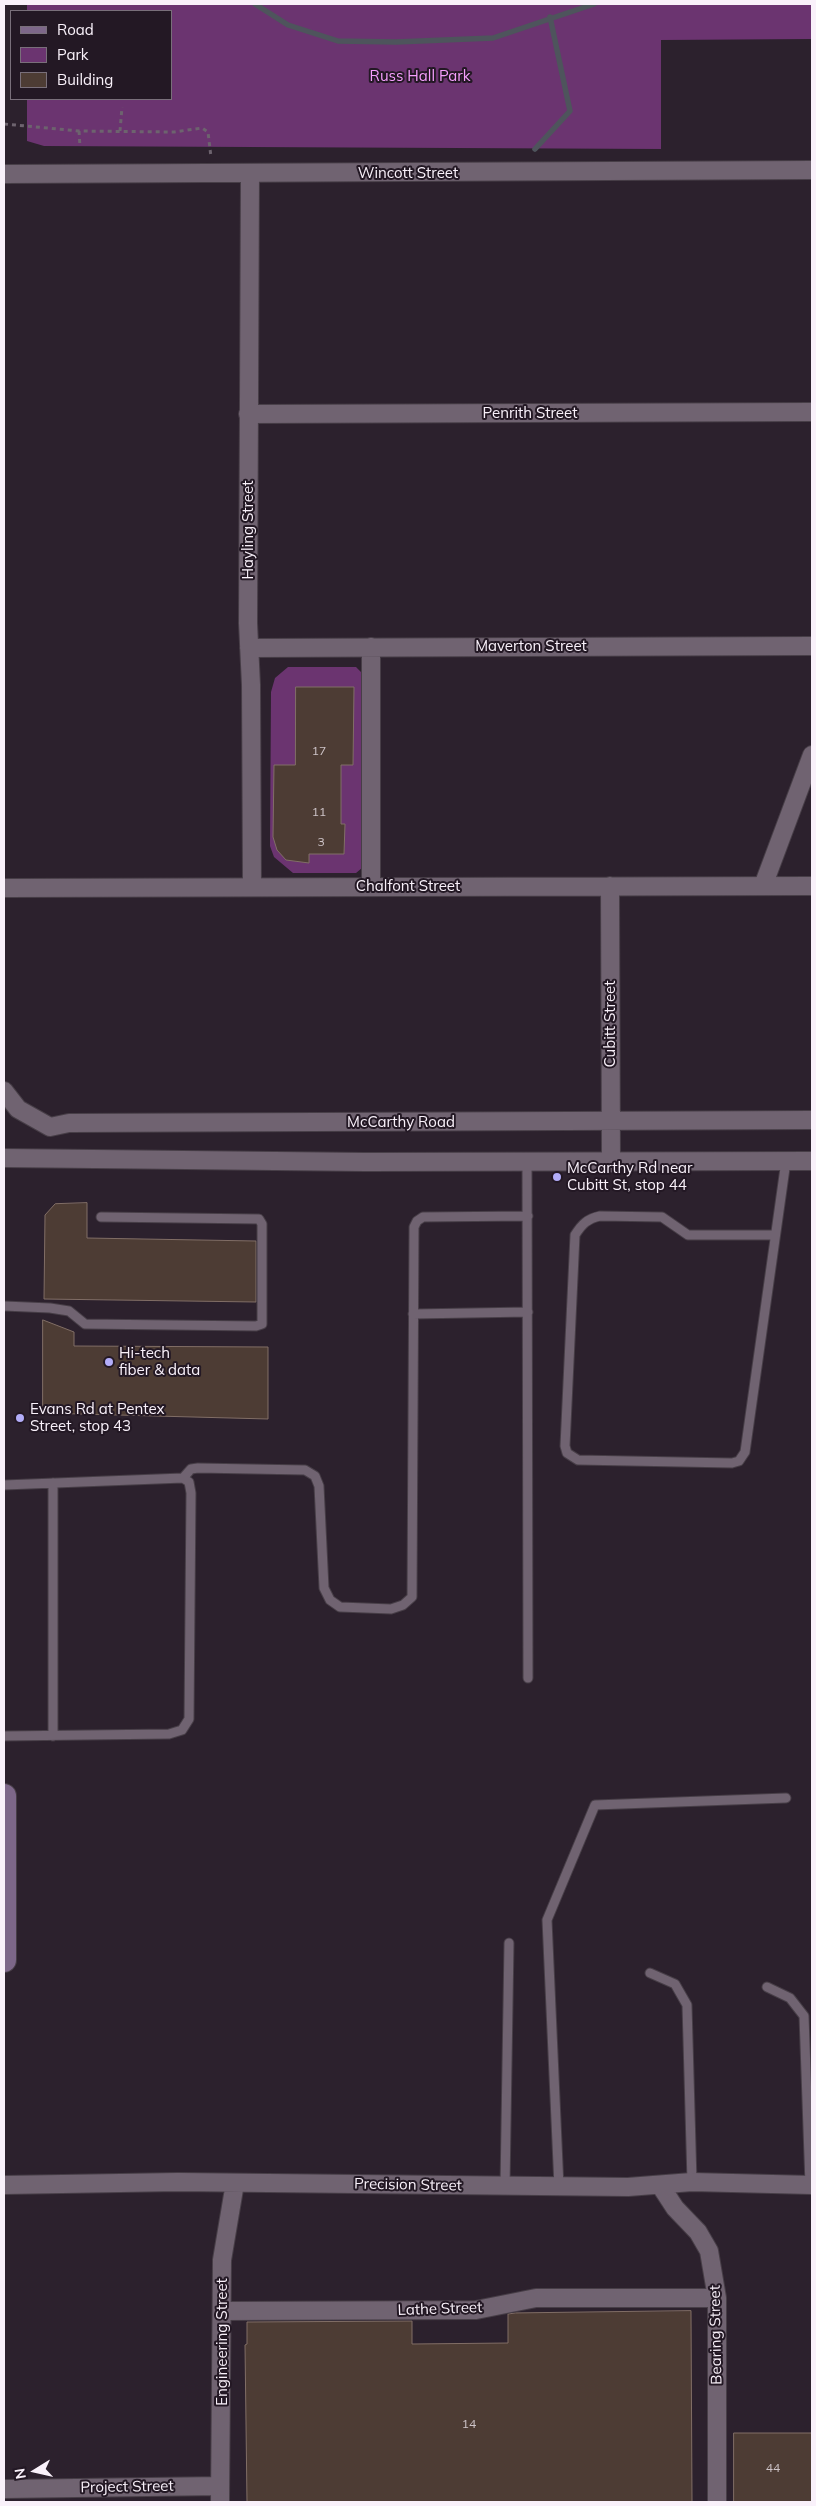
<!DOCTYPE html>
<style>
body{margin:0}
#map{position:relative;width:816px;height:2506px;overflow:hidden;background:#2c212d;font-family:Mulish,sans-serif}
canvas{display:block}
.frame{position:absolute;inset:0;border:5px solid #f9f1fa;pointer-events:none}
.legend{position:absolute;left:10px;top:10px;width:162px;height:90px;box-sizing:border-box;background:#231824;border:1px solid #796f7a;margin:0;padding:6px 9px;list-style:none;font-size:15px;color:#f9f1fa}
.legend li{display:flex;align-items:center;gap:10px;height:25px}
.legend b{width:25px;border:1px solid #796f7a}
.north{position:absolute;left:10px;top:2446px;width:50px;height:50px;-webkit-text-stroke:4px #231824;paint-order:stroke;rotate:260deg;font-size:14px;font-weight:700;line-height:20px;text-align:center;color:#f9f1fa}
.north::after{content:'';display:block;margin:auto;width:18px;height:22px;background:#f9f1fa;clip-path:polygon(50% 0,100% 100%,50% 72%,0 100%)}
</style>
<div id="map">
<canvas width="816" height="2506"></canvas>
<div class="frame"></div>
<ul class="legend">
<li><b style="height:6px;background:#7d6789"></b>Road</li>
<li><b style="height:14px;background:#6b3470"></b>Park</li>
<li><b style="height:14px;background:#4d3c34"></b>Building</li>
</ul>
<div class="north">N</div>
</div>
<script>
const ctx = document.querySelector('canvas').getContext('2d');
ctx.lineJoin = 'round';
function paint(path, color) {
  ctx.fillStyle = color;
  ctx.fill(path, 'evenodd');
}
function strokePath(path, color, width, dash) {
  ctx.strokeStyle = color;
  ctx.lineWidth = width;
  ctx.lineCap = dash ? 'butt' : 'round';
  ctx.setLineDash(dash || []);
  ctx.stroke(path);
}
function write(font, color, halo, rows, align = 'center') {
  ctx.font = font + ' Mulish,sans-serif';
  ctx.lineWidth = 4;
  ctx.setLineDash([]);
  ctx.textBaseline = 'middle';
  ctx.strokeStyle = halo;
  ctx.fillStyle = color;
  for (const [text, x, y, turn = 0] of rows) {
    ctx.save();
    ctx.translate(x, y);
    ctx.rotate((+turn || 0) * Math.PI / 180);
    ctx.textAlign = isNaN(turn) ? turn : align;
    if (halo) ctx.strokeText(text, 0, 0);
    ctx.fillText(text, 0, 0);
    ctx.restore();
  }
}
paint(new Path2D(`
 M27 4H812V39L661 40V149L44 146 27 141V99H171V11H27Z
 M288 667H356L362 673V868L356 873H293L274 857 270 846 271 692 275 678Z`), '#6b3470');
strokePath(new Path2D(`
 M255 4 288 25 338 41 396 42 493 38 594 4
 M535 149 570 111 550 17`), '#4e545c', 5.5);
const building = new Path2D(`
 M296 687H354L353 765H341V824H345L344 854H309V863L286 860 277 850 273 837 274 765H295Z
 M87 1203V1238L256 1241V1302L44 1299 45 1215 55 1204Z
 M43 1320 74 1332V1346L268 1347V1419L43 1413Z
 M691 2311 692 2502H247L245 2345 247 2344V2322L412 2321V2344L508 2343V2314L515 2313Z
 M734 2433H812V2502H734Z`);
paint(building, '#4d3c34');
strokePath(building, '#816e66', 1);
const service = new Path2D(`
 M527 1162 528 1678
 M774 1235H688L662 1217 600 1216C587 1219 582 1224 575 1235L565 1446 567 1453 578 1460 732 1463 739 1461 745 1452 786 1161
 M4 1306 50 1308 69 1311 85 1324 256 1326 262 1324V1224L259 1219 101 1217
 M413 1314 528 1312
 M183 1478 191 1469 198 1468 305 1470 315 1476 319 1486 324 1588 330 1600 340 1607 391 1609 403 1605 412 1597 414 1227 417 1221 423 1217 528 1216
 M53 1483V1736
 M4 1485 183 1478 189 1482 191 1493 189 1719 182 1730 169 1734 4 1736
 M650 1973 675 1984 687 2005 692 2182
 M767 1987 790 1998 804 2016 810 2185
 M505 2186 509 1943
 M559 2187 547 1920 595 1805 786 1798`);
const minor = new Path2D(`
 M4 174 812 170
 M250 174 248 623 251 685 252 886
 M248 414 812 412
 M249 648 812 646
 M371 886V647
 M610 886 611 1163
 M763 886 812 755
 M4 888 812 886
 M4 1091 18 1109 50 1127 69 1123 812 1120
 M4 1158 365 1162 812 1161
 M4 2185 178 2182 628 2187 692 2182 812 2185
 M660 2185 675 2208 698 2232 709 2251 717 2298V2502
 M222 2311 476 2310 536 2298H717
 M4 2489 220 2486
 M220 2502 222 2260 235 2183`);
const secondary = new Path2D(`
 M4 1796V1960`);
strokePath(service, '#473e47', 11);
strokePath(minor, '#473e47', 20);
strokePath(secondary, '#473e47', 26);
strokePath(new Path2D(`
 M4 124 79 131 174 132 202 128 208 132 211 157
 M79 131 80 147
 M120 131 122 107`), '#6d636e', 3, [4, 4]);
strokePath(service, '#706371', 9);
strokePath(minor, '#706371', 18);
strokePath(secondary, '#7d6789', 24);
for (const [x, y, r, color] of [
 [557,1177,5,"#b3adf9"],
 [109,1362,5,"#b3adf9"],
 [20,1418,5,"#b3adf9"]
]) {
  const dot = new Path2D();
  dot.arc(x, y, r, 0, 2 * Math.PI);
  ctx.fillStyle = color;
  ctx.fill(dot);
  strokePath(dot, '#231824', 2);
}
write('12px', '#cec4c8', null, [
 ["17",319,751],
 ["11",319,812],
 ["3",321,842],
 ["14",469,2424],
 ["44",773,2468]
]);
write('15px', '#f69ffe', '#231824', [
 ["Russ Hall Park",420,76]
]);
write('15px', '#f9f1fa', '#231824', [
 ["Wincott Street",408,173],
 ["Penrith Street",530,413],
 ["Hayling Street",248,530,-90],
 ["Maverton Street",531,646],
 ["Chalfont Street",408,886],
 ["Cubitt Street",610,1024,-90],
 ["McCarthy Road",401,1122],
 ["Precision Street",408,2185,1],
 ["Lathe Street",440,2309,-2],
 ["Bearing Street",716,2335,-91],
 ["Engineering Street",222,2342,-90],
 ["Project Street",127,2487,-1]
]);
write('15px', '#f9f1fa', '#231824', [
 ["McCarthy Rd near",567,1168],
 ["Cubitt St, stop 44",567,1185],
 ["Hi-tech",119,1353],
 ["fiber & data",119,1370],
 ["Evans Rd at Pentex",30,1409],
 ["Street, stop 43",30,1426]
], 'left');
</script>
